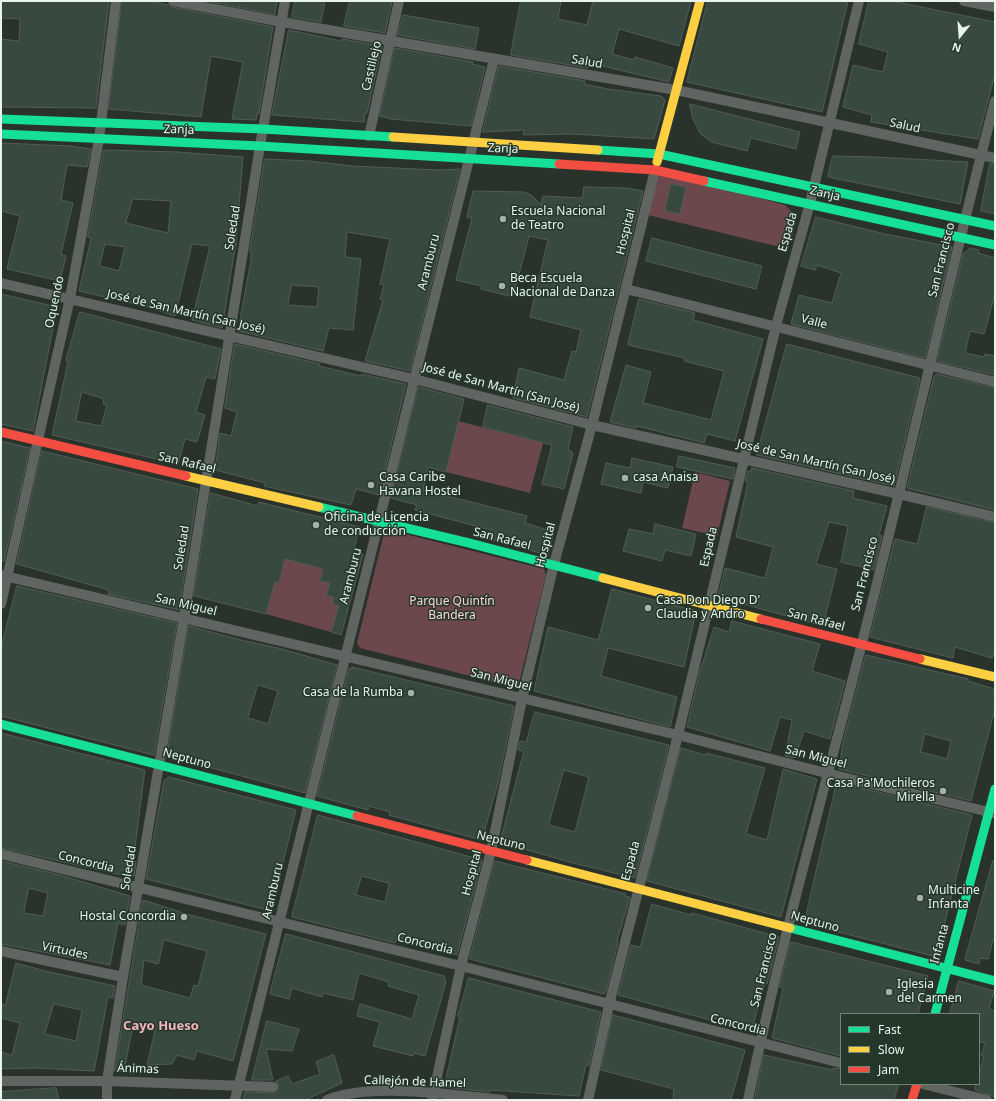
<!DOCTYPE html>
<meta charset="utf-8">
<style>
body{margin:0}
#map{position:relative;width:996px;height:1101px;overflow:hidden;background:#29332c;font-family:"Noto Sans",sans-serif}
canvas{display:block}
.frame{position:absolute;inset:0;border:2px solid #e9f5ec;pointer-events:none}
.legend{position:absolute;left:840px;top:1013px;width:140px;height:72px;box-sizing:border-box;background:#24382a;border:1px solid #738478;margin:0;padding:5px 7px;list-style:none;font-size:12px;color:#e9f5ec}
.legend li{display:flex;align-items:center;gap:8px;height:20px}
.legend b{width:20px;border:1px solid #738478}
.north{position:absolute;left:940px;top:16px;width:40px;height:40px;-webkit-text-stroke:3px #24382a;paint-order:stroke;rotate:197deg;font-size:11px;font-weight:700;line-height:16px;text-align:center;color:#e9f5ec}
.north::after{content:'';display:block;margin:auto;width:14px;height:18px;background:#e9f5ec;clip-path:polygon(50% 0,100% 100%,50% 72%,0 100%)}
</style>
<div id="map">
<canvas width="996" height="1101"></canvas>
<div class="frame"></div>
<ul class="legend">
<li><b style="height:5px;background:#16e098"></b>Fast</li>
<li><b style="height:5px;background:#ffcf43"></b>Slow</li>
<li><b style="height:5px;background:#f24e42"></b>Jam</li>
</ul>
<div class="north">N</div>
</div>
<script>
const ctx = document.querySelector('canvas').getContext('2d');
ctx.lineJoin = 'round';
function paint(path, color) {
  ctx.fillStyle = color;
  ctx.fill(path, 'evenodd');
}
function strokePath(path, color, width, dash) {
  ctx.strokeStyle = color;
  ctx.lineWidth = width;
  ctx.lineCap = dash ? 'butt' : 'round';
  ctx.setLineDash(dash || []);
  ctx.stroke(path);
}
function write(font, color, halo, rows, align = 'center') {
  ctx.font = font + ' "Noto Sans",sans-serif';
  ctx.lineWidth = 3;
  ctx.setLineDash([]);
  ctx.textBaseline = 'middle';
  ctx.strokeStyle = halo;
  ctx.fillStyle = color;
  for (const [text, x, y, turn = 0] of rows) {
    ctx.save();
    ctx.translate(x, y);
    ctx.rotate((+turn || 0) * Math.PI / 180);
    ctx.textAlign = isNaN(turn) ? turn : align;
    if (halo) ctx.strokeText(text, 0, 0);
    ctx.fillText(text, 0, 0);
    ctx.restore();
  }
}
paint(new Path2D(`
 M655 170 785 205C801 218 793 231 788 249L644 214Z
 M458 421 543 443 530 493 446 472Z
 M695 472 730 481 717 536 682 528Z
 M389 530 544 569 546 575 519 683 514 687 360 648 357 643 384 533Z
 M285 559 323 569 320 580 330 583 326 595 334 598 333 604 339 606 331 632 266 614 275 582 279 583Z`), '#6c474b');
const building = new Path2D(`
 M1 1H109L96 108 1 107V39L19 41 20 19 1 18Z
 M122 1H151L168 5 172 7 273 27 259 114 257 113 256 120 232 119 243 62 211 56 201 117 109 109Z
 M207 1H277L275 14Z
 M295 1H325L321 22 292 17Z
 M350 1H392L385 33 344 26Z
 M521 1H561L558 19 587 25 593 1H691L679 46 619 29 612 54 634 60 635 57 673 68 669 82 590 63 588 68 511 55Z
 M708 1H848L822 112 687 82Z
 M869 1H892L995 22V74L978 139 871 122 872 115 843 107 853 65 883 72 888 52 859 44Z
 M403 15 479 28 475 49 398 35Z
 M289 30 341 41 342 39 382 46 367 113H365L364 122 272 115Z
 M395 48 473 62 472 64 485 67 471 126 391 119 380 116Z
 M499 66 585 81 584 84 608 89 661 96 665 100 654 139 573 134 523 135 524 130 483 132Z
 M690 104 800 132 796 149 751 138 747 151 711 142 700 133 693 119Z
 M1 143 70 146 91 149 87 167 67 165 61 200 73 203 61 254 66 256 60 281 7 269 20 216 1 211Z
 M104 150 178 152 243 157 236 242 222 328 192 320 210 246 192 244 175 316 152 308 79 291 91 238 88 237ZM133 199 171 201 168 233 126 223ZM105 244 125 247 119 271 100 266Z
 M833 156 875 157 968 162 960 204 828 177Z
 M265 159 309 161 353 166 438 170 460 169 410 371 365 361 383 300 380 299 384 285 380 284 390 239 347 232 345 257 361 259 353 330 329 328 323 351 238 331 251 260V251H250ZM292 285 319 287 317 307 288 305Z
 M990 164H995V214L981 211Z
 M671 184 686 187 680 214 665 211Z
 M584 187 626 188 643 191 587 417 513 398 519 368 564 380 572 351 576 352 581 330 530 317 548 240 529 236 513 297 481 289 482 286 456 280 472 218 467 217 473 191 524 192 531 195 541 205 543 196 582 198Z
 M816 217 885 234 952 247 925 358 791 324 799 295 832 303 841 273 817 265 815 270 801 266Z
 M652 238 762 266 756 289 646 261Z
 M971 248 979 250 978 253 995 258V293L984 334 970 331 965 353 984 357 985 354 995 356V375L937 361 963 254Z
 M1 294 57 307 33 431 1 424Z
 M639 299 695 313 693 320 763 339 735 441 707 434 704 443 637 426 636 428 610 422 626 365 651 372 643 403 711 420 724 371 684 361 685 358 628 345Z
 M80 312 221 349 215 379 206 377 196 412 205 415 197 442 185 439 178 464 52 435 68 362 66 361ZM82 392 104 399 103 404 107 405 101 426 76 421Z
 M235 344 320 364 319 366 361 376 362 374 406 384 379 495 356 489 351 505 264 486 265 483 215 470 220 433 231 436 237 412 225 408Z
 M787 344 920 378 894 486 757 455Z
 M937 374 995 388V510L907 488 934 377Z
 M419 387 464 399 446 472 428 467 423 490 527 516 525 523 554 532 548 555 488 539 491 530 415 510 417 505 391 498Z
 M488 405 573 427 568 449 573 453 564 489 542 484 552 445 483 427Z
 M1 441 30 448 4 561 1 560Z
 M42 451 198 489 179 610 108 594 109 590 17 564Z
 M679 456 735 468 733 479 677 467Z
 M632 458 673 467 668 488 643 482 641 493 601 484 606 463 630 468Z
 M752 468 854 491 853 498 887 506 879 535 882 536 874 570 841 562 848 526 829 522 816 564 837 569 823 626 718 597 725 568 765 578 773 547 736 537 748 482 745 481 748 471H751Z
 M211 493 258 506 259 502 360 527 353 551 363 554 341 635 331 632 339 606 333 604 334 598 326 595 330 583 320 581 323 569 285 559 279 583 275 582 266 614 194 596Z
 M927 507 995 523V650L992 658 955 647 953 658 870 637 895 539 917 544Z
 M655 524 696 534 691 556 665 550 662 561 623 551 629 529 653 534Z
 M17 586 177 623 154 755 1 716V648Z
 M612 589 696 611 684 667 608 648 601 676 677 697 670 727 534 691 548 627 598 640Z
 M732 621 820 644 812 671 845 681 830 739 804 731 795 758 785 756 792 720 780 717 770 751 687 727 699 674 714 627 729 632Z
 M189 626 241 640 282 649 337 665 305 793 167 756ZM258 685 278 691 268 724 248 718Z
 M866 655 968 679V681L995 689V708L971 801 839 769 843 742ZM925 734 951 741 947 759 921 752Z
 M352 667 514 706 498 783 482 840 392 816 389 815 390 812 369 806 368 810 317 796 349 668 352 669Z
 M535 712 669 745 635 878 569 862 500 842 524 751 518 750 520 741 526 742ZM564 770 589 777 575 832 549 825Z
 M1 733 145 770 133 862H136L134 876 131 875V877L1 848Z
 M681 748 705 755 706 753 765 768 746 834 767 840 783 769 817 779 781 917 647 881Z
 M169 777 296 810 271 911 146 879 164 781Z
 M837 782 972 815 944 926 941 925 933 956 807 924 805 920Z
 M318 815 482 860 457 955 397 939 395 943 292 917ZM362 876 388 883 389 885 385 902 356 895Z
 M1 861 60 875 130 896 125 925 118 923 110 965 1 944ZM29 888 48 893 43 916 24 913Z
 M495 861 626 894 625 896 630 897 617 941 618 942 606 992 604 994 470 959Z
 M993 861H995V941L993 940 988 959 980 958 979 964 965 960Z
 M143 900 190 915 266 934 233 1061 197 1051 194 1060 177 1055 172 1064 147 1065 155 1031 133 1025 124 1071H115ZM164 940 207 951 198 986 194 985 190 998 141 985 144 960 158 964Z
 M652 904 691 915 692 913 779 937 767 984 765 983 752 1029 711 1017 710 1020 618 995 631 945 640 947Z
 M286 934 444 976 446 982 425 1056 414 1053 413 1056 373 1046 380 1022 357 1016 360 1004 412 1019 419 995 388 986 389 982 359 973 353 1000 323 993 322 997 292 988 289 999 270 994Z
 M791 942 928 976 918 1014H841V1056L772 1038 783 988 780 987Z
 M16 963 45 971 115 986 113 998 108 997 94 1071 36 1068 1 1069V1052L12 1055 20 1023 1 1018V1004L5 1005ZM54 1004 82 1010 76 1041 45 1034Z
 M469 978 601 1012 589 1066 586 1065 579 1096 490 1090V1092L444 1087 460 1017 458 1016Z
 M959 981 994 991 989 1009 995 1011V1097L975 1090 976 1084H979V1074L984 1056H981L985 1043 979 1042V1014H950Z
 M613 1015 745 1050 731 1100H673L674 1089 601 1070Z
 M267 1021 299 1029 292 1051 266 1049 273 1080H252Z
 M334 1055 342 1083 305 1100H243L245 1092 276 1093 279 1088 276 1081 288 1076 292 1084 320 1074 316 1062Z
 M764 1055 832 1070 833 1068 841 1069V1084H899L894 1100H755Z
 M56 1088 59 1100H1V1092Z`);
paint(building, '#38493f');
strokePath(building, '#535c56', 1);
strokePath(new Path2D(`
 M173 1 282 22 676 90 995 158
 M964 1 995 7
 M369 136 399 1
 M1 283 414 379 592 425 899 494 995 517
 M626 289 995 382
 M1 575 678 735 826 773 993 813
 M1 604 70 298 99 139 116 1
 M1 854 461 966 841 1063
 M1 951 123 977
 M1 1081H107L273 1087
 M923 1084 987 1100
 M107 1100V1081L123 977 184 618 260 146 285 1
 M235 1100 494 59
 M327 1100C370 1082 455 1095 503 1100
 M432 1100 461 966 491 851 522 699 554 564 592 425 655 170
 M588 1100 609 1005 678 735 776 326 810 203 859 1
 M748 1100C780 946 823 795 862 643 908 463 948 281 995 101`), '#606562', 10);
strokePath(new Path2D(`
 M1 119 263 129 393 137
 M1 134 260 146 559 164
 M598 150 659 154 995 226
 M704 181 995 245
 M319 507 469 543 603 578
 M1 724 357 816
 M790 928 995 981
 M935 1014 995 789`), '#16e098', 9);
strokePath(new Path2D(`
 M393 137 598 150
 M657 162 700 1
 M186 476 319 507
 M603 578 761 619
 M920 659 995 677
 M527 860 790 928`), '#ffcf43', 9);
strokePath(new Path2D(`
 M559 164 655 170 704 181
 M1 432 186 476
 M761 619 920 659
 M357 816 527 860
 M912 1100 917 1084`), '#f24e42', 9);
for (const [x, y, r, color] of [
 [503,219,4,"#a6b1a9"],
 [502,286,4,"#a6b1a9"],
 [625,478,4,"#a6b1a9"],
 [371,485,4,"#a6b1a9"],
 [316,525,4,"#a6b1a9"],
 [648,608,4,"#a6b1a9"],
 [411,693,4,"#a6b1a9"],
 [943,791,4,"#a6b1a9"],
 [920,898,4,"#a6b1a9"],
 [184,917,4,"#a6b1a9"],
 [889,992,4,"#a6b1a9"]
]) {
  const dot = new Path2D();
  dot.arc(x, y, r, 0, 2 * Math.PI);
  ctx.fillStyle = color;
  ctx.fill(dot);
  strokePath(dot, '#24382a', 1.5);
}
write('12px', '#e9f5ec', '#24382a', [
 ["Salud",587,62,10],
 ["Castillejo",372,66,-77],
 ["Salud",905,126,12],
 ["Zanja",179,130,2],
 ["Zanja",503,149,3],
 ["Zanja",825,194,13],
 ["Soledad",233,228,-81],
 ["Hospital",626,232,-76],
 ["Espada",788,232,-74],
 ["San Francisco",942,260,-76],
 ["Aramburu",429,262,-76],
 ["Oquendo",55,302,-78],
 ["José de San Martín (San José)",186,312,13],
 ["Valle",814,322,15],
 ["José de San Martín (San José)",501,388,15],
 ["José de San Martín (San José)",816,462,13],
 ["San Rafael",187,463,13],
 ["San Rafael",502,539,14],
 ["Hospital",546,545,-75],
 ["Espada",709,547,-77],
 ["Soledad",182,548,-81],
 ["San Francisco",865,574,-76],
 ["Aramburu",351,576,-76],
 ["San Miguel",186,605,13],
 ["San Rafael",816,620,15],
 ["San Miguel",501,680,14],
 ["San Miguel",816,757,14],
 ["Neptuno",187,759,15],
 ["Neptuno",501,841,14],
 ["Espada",631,861,-75],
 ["Concordia",86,862,14],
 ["Soledad",129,868,-81],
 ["Hospital",472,873,-75],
 ["Aramburu",273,891,-77],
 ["Neptuno",815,922,15],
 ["Concordia",425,944,14],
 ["Infanta",940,944,-75],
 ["Virtudes",65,951,12],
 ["San Francisco",764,970,-76],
 ["Concordia",738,1025,14],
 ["Ánimas",138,1069,2],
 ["Callejón de Hamel",415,1082,2]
]);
write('12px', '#e9f5ec', '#24382a', [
 ["Escuela Nacional",511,212],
 ["de Teatro",511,226],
 ["Beca Escuela",510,279],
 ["Nacional de Danza",510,293],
 ["Casa Caribe",379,478],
 ["Havana Hostel",379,492],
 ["casa Anaisa",633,478],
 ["Oficina de Licencia",324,518],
 ["de conducción",324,532],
 ["Casa Don Diego D'",656,601],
 ["Claudia y Andro",656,615],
 ["Casa de la Rumba",403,693,"right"],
 ["Casa Pa'Mochileros",935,784,"right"],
 ["Mirella",935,798,"right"],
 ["Multicine",928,891],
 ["Infanta",928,905],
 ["Hostal Concordia",176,917,"right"],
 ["Iglesia",897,985],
 ["del Carmen",897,999]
], 'left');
write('12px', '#ffd4d8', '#24382a', [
 ["Parque Quintín",452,602],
 ["Bandera",452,616]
]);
write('bold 13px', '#f7b3bb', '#24382a', [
 ["Cayo Hueso",161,1026]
]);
</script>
